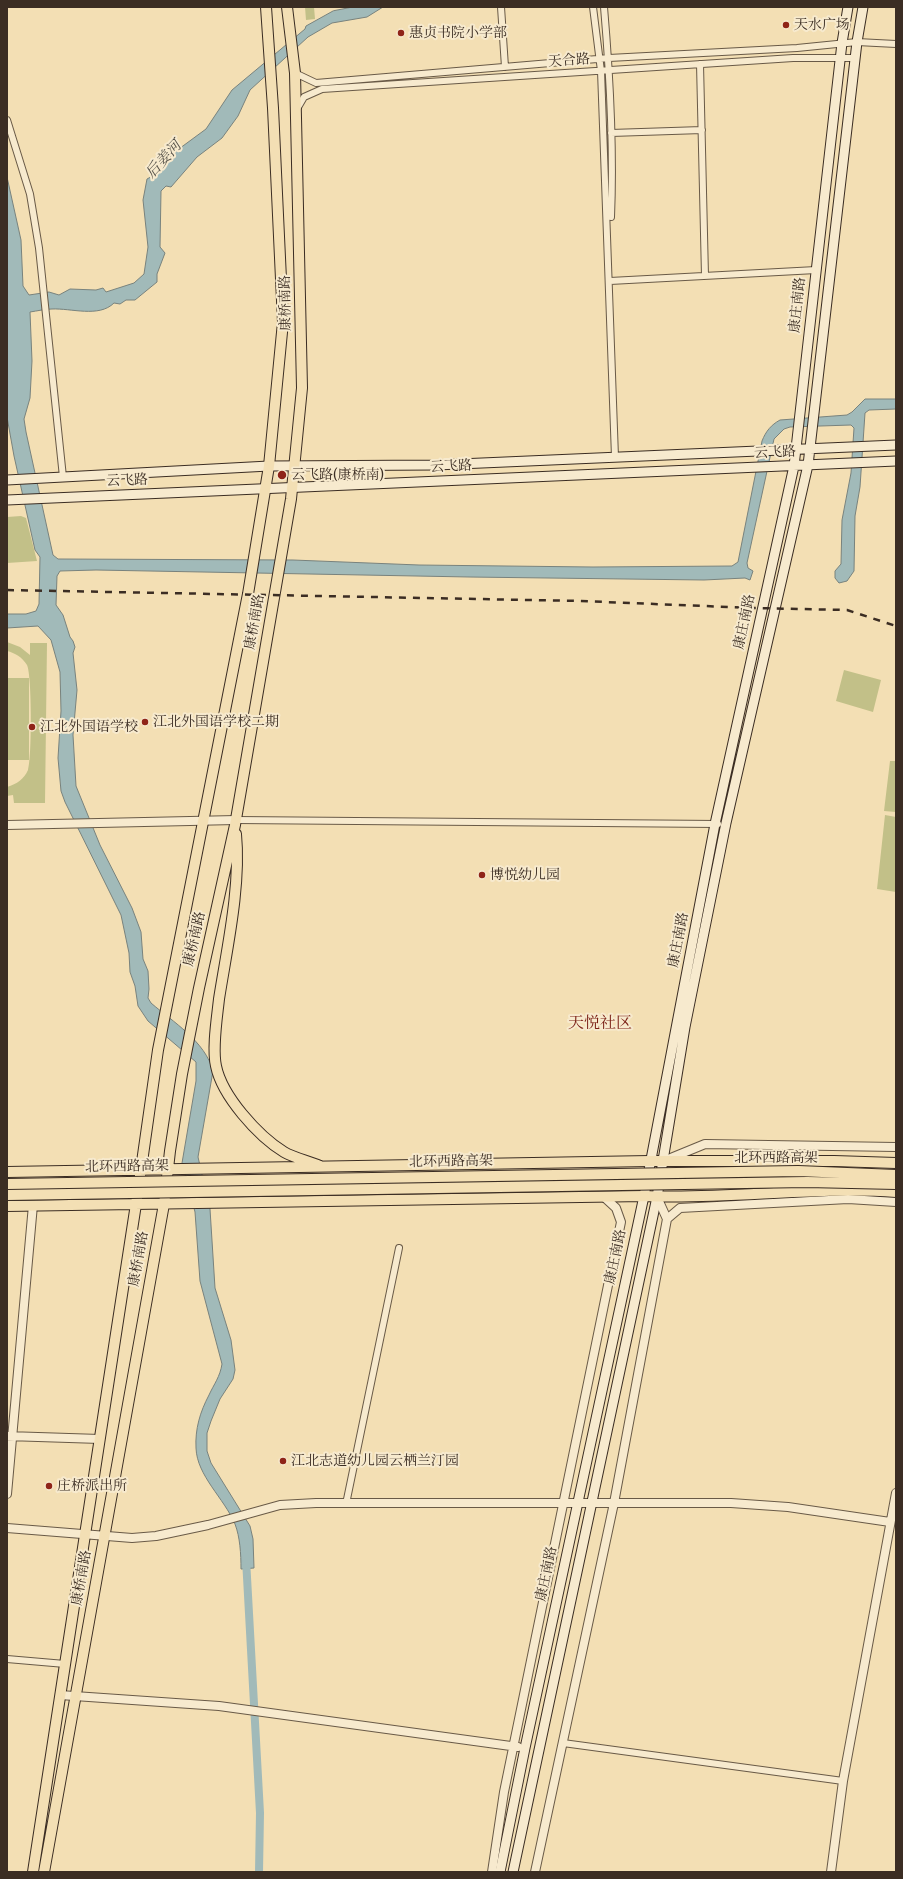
<!DOCTYPE html>
<html>
<head>
<meta charset="utf-8">
<style>
	body { margin:0 }
	#map { position:relative; width:903px; height:1879px; overflow:hidden; background:#f3dfb4; font-family:"Gentium Book Plus",serif }
	canvas { display:block }
	.frame { position:absolute; inset:0; border:8px solid #3b2d23; pointer-events:none }
</style>
</head>
<body>
<div id="map">
<canvas width="903" height="1879"></canvas>
<div class="frame"></div>
</div>
<script>
const ctx = document.querySelector('canvas').getContext('2d');
ctx.lineJoin = 'round';
function fillPath(path, color) { ctx.fillStyle = color; ctx.fill(path, 'evenodd'); }
function trace(path, color, width, dash) { ctx.strokeStyle = color; ctx.lineWidth = width; ctx.lineCap = dash ? 'butt' : 'round'; ctx.setLineDash(dash || []); ctx.stroke(path); }
function write(font, color, halo, rows, align = 'center') {
  ctx.font = font + ' "Gentium Book Plus","Noto Serif SC",serif'; ctx.lineWidth = 4; ctx.setLineDash([]); ctx.textBaseline = 'middle'; ctx.strokeStyle = halo; ctx.fillStyle = color; for (const [text, x, y, turn = 0] of rows) {
    ctx.save(); ctx.translate(x, y); ctx.rotate((+turn || 0) * Math.PI / 180); ctx.textAlign = isNaN(turn) ? turn : align; if (halo) ctx.strokeText(text, 0, 0); ctx.fillText(text, 0, 0); ctx.restore();
  }
}
fillPath(new Path2D(`
	M305,7H314L315,19L306,20Z
	M21,516L26,518L37,561L7,563V517Z
	M7,642L20,647L30,655V643H47L45,803H14L13,795L7,796V787C17,784 24,779 28,770C32,759 32,675 27,665C22,657 15,653 7,651Z
	M844,670L881,680L873,712L836,701Z
	M7,678H29V760H7Z
	M890,761H896V812L884,811Z
	M885,815L896,817V892L877,889Z`), '#c2c088');
const water = new Path2D(`
	M353,7H383L367,17L332,23L308,37L250,90L238,116L222,138L197,157L171,187L166,186L161,191L160,247L165,253L157,274V282L135,300H126L120,304L114,303C99,318 71,308 52,309C45,309 37,311 30,312L32,361L30,398L24,419L26,432L53,555L58,559L293,560L419,565L593,567L732,566L738,562L762,441C766,431 771,425 780,420L847,415L852,412L865,399H896V409L869,410L865,413L860,487L855,516L854,571L847,581L839,583L835,578V571L841,564L842,520L851,473L854,428L851,425L790,427L784,429L774,439L747,563L748,568L753,571L750,580L745,578L704,580L469,577L96,570L60,571L57,576L56,605L63,615L70,637L73,641L75,647L73,653L77,690L73,735L76,786L100,845L132,908L141,932L143,959L148,971L149,989L148,998L151,1003C173,1022 205,1041 213,1071L198,1157L210,1209L215,1288L231,1340L235,1370L233,1379L220,1399L211,1421L207,1433V1451L211,1463L250,1526L253,1539L254,1568L241,1569C241,1554 240,1537 235,1524C224,1498 197,1476 196,1448C195,1429 200,1412 209,1395C214,1384 220,1377 222,1364L200,1281L195,1212L182,1163L196,1081V1062L148,1021L138,1006L135,986L130,972L129,953L121,915L65,802L61,791L58,758L61,711L60,672L51,640L38,626L7,628V614H26L36,611L39,604L40,557L35,550L14,456L7,417V177L21,240L23,286L29,295L49,292L59,295L70,289L96,290L103,288L106,292L134,283L144,274L148,247L143,200L147,179L160,172L172,154L206,129L232,90L305,29L306,26L333,11Z`);
fillPath(water, '#a1bab9');
trace(water, '#78827d', 1);
trace(new Path2D(`
	M246,1559L260,1813L259,1872`), '#a1bab9', 8);
const minor = new Path2D(`
	M501,7L505,67
	M593,7L601,71L615,457
	M604,7C610,77 614,147 611,217
	M700,64L705,276
	M295,73L316,83L609,58L797,48L857,42L896,44
	M297,109L304,97L322,89L793,58H855
	M7,120L30,194L39,248L63,477
	M611,133L702,130
	M610,281L816,270
	M236,820L718,824
	M346,1504L399,1248
	M7,1659L65,1664
	M563,1743L843,1781`);
const tertiary = new Path2D(`
	M7,825L236,820
	M666,1160L705,1144L896,1147
	M657,1197L667,1219
	M7,1436L100,1439
	M7,1494L33,1205
	M7,1528L132,1538L156,1536L208,1525L280,1505L316,1503H731L788,1507L890,1522
	M60,1695L219,1706L518,1747
	M492,1872L504,1792L621,1222L616,1208L604,1197
	M535,1872L614,1503L667,1219L680,1208L848,1199L896,1202
	M831,1872L843,1781L896,1493`);
const secondary = new Path2D(`
	M7,480L269,466L436,465L896,445
	M7,500L896,461
	M500,1872L525,1748L644,1196L715,824L794,466L842,43L848,7
	M513,1872L657,1197L685,1027L726,823L808,465L857,42L863,7`);
const primary = new Path2D(`
	M236,834C241,886 227,948 219,999C217,1018 212,1048 216,1066C222,1096 258,1136 284,1152C294,1158 309,1161 320,1166
	M7,1172L650,1161H834L896,1163
	M7,1206L644,1196C728,1200 812,1186 896,1192
	M33,1872L136,1204L158,1050L248,594L269,466L283,322L273,108L266,7
	M44,1872L164,1204L170,1151L182,1074L199,988L235,825L291,499L302,388L295,73L287,7`);
trace(minor, '#695a47', 8);
trace(tertiary, '#695a47', 10);
trace(secondary, '#3b2d23', 11);
trace(primary, '#3b2d23', 12);
trace(minor, '#f7eace', 6);
trace(tertiary, '#f7eace', 8);
trace(secondary, '#f7eace', 9);
trace(primary, '#f3dfb4', 10);
trace(new Path2D(`
	M7,590L581,601L753,608L847,610L896,626`), '#3b2d23', 2.5, [7, 7]);
const trunkBridge = new Path2D(`
	M7,1184L798,1171L896,1175
	M7,1195L807,1182L896,1184`);
trace(trunkBridge, '#3b2d23', 12, []);
trace(trunkBridge, '#f3dfb4', 10);
for (const [x, y, r, color] of [
	[786,25,4,"#8f2418"],
	[401,33,4,"#8f2418"],
	[282,475,5,"#8f2418"],
	[145,722,4,"#8f2418"],
	[32,727,4,"#8f2418"],
	[482,875,4,"#8f2418"],
	[283,1461,4,"#8f2418"],
	[49,1486,4,"#8f2418"]
]) { const dot = new Path2D(); dot.arc(x, y, r, 0, 2 * Math.PI); ctx.fillStyle = color; ctx.fill(dot); trace(dot, '#f7eace', 1.5); }
write('14px', '#3b2d23', '#f7eace', [
	["天水广场",794,25],
	["惠贞书院小学部",409,33],
	["云飞路(康桥南)",291,475],
	["江北外国语学校二期",153,722],
	["江北外国语学校",40,727],
	["博悦幼儿园",490,875],
	["江北志道幼儿园云栖兰汀园",291,1461],
	["庄桥派出所",57,1486]
], 'left');
write('14px', '#3b2d23', '#f7eace', [
	["天合路",569,61,-4],
	["康桥南路",286,303,-91],
	["康庄南路",798,305,-84],
	["云飞路",775,453,-3],
	["云飞路",451,467,-3],
	["云飞路",127,481,-2],
	["康桥南路",255,622,-80],
	["康庄南路",745,622,-78],
	["康桥南路",195,939,-77],
	["康庄南路",679,940,-79],
	["北环西路高架",776,1158],
	["北环西路高架",451,1162,-1],
	["北环西路高架",127,1167,-1],
	["康庄南路",616,1257,-78],
	["康桥南路",139,1259,-80],
	["康庄南路",547,1574,-78],
	["康桥南路",82,1578,-80]
]);
write('italic 15px', '#545048', '#f7eace', [
	["后姜河",164,160,-47]
]);
write('16px', '#7a1f14', '#f7eace', [
	["天悦社区",600,1024]
]);
</script>
</body>
</html>
